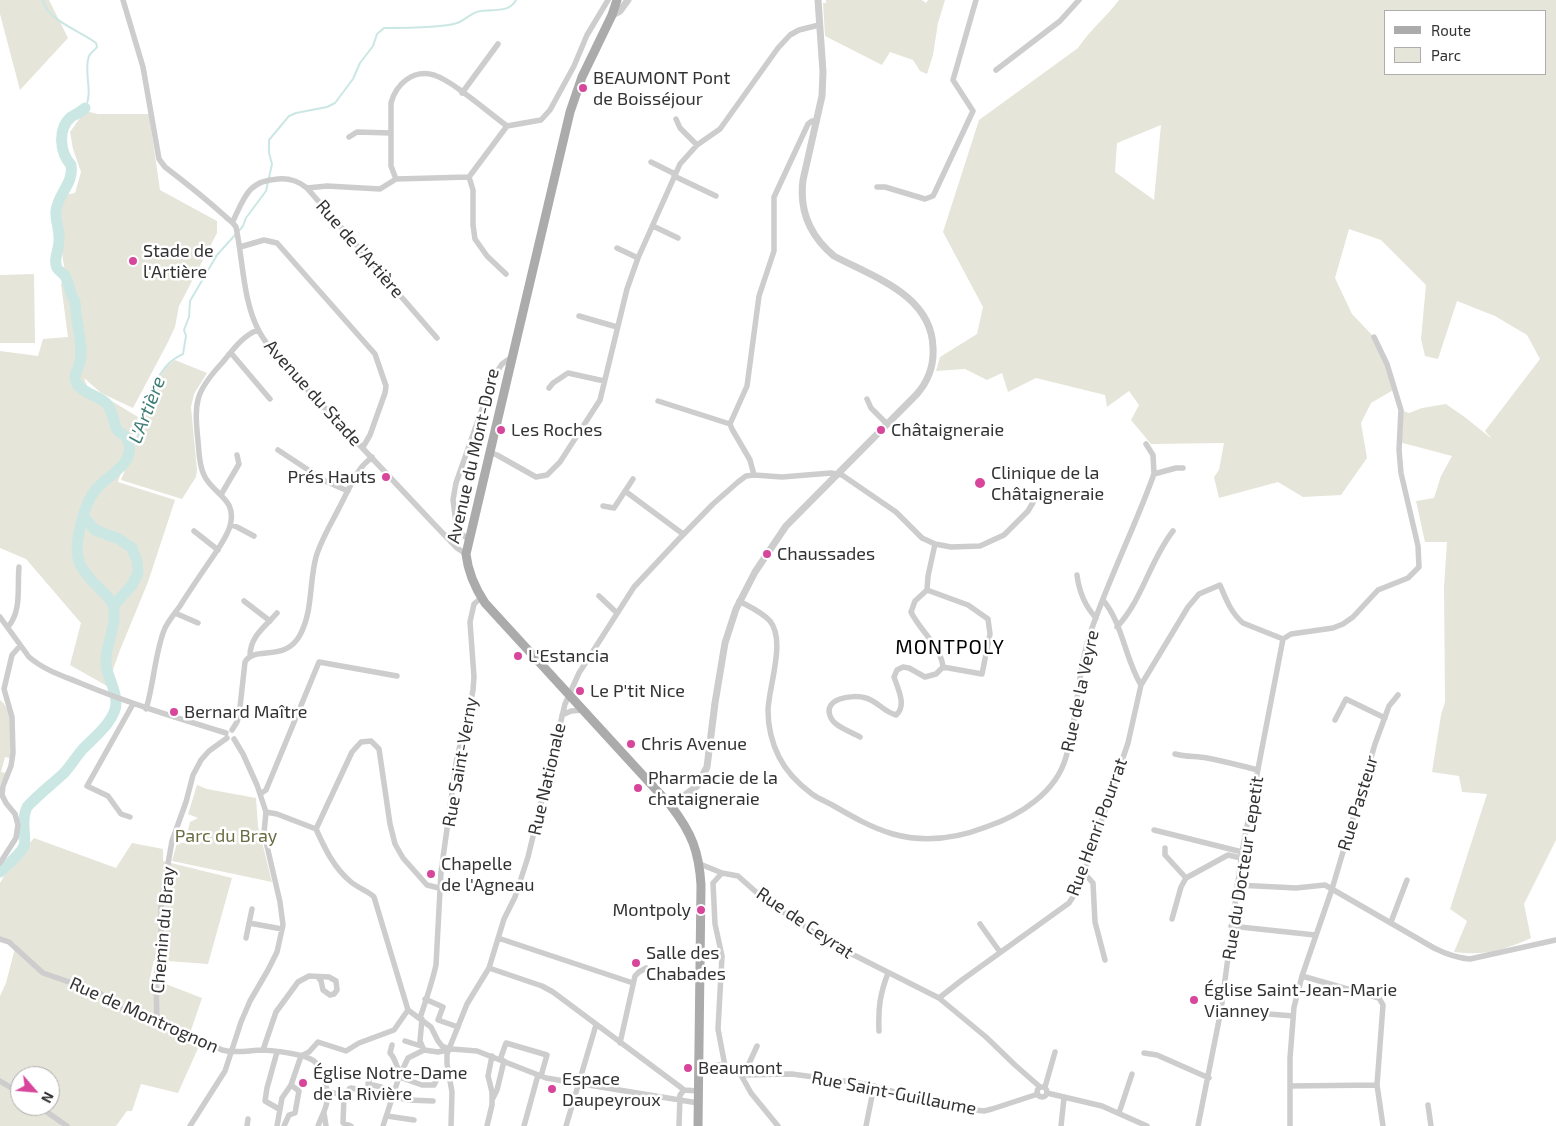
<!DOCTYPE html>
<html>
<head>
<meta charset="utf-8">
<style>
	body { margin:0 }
	#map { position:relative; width:1556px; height:1126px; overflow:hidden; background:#fff; font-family:"Exo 2",sans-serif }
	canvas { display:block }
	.legend { position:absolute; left:1384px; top:10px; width:162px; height:65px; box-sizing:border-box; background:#fff; border:1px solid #adadad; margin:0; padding:6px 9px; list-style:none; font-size:15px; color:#333 }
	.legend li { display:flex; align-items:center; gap:10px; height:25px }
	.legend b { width:25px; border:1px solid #adadad }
	.north { position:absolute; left:10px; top:1066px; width:50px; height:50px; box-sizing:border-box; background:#fff; border:1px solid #adadad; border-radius:50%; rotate:117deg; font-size:14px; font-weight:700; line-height:20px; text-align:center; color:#333 }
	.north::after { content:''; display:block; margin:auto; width:18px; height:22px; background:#d8469c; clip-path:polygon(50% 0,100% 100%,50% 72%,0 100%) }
</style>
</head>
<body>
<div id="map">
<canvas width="1556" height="1126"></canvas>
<ul class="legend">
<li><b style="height:6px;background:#ababab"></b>Route</li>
<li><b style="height:14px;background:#e6e5d9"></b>Parc</li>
</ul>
<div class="north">N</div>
</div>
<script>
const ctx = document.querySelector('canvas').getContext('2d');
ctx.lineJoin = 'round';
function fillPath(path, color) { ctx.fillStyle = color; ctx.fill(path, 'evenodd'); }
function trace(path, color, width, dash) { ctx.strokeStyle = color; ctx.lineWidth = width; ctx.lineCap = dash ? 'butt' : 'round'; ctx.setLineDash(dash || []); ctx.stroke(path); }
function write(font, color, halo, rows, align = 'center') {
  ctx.font = font + ' "Exo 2",sans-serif'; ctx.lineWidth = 5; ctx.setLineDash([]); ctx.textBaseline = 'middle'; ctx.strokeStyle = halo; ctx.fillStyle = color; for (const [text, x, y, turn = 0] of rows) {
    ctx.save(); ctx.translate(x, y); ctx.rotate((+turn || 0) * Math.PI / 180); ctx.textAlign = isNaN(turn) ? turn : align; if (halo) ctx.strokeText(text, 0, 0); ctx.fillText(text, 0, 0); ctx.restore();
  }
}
fillPath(new Path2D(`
	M0,0H49L68,38L20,90L0,14Z
	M826,0H922L926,3L928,0H945L938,23L933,55L927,74L920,71L913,60L890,52L882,65L825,36L823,3H826Z
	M1119,0H1556V840L1524,904L1531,938C1504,950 1485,956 1454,952L1467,921L1450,909L1487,794L1462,792L1459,776L1432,772L1441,715L1445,702L1444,587L1447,542H1425L1416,501L1434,498L1441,476L1452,456L1399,442L1401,410L1409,413L1422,408L1446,404L1466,418L1492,439L1485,431L1540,359L1527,335L1495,316L1457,301L1438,359L1425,356L1421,339L1426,285L1381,240L1349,229L1335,278L1352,314L1374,337L1395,389L1371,403L1361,423L1367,458L1341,495L1303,497L1278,482L1219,498L1214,477L1219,470L1224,443L1151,444L1131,420L1139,405L1129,391L1107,407L1105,395L1036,378L1008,392L1002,373L987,380L965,369L936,371L940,357L977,334L983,307L943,232L979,120L1078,48C1090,30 1106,17 1119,0ZM1385,11H1545V74H1385ZM1161,125L1154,200L1115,172L1117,143Z
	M85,111L98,114H149L160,190L217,221V233L179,306L175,327L168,342L133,408L101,393L84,378L87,386L138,417L118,482L175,500L148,582L120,650L107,686L70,665L81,623L26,559L0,548V351L38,356L43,339L68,337L61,284L68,278C61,266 60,222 60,207C60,203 62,199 64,195L75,193L81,172L73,149L70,132Z
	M34,274L35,343H0V275Z
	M175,360L207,373L194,394L191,407L197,470L196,477L182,499L121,480L145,421L147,406L158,380L164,369Z
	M0,700C15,711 11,741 10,758L5,757L1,772L6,773L0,785Z
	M197,785L207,789L256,798L258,826L272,882L172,861L177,843H185L190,822L198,818L188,814Z
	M34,838L116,868L132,843L163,849V861L232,878L208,964L154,960L150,978L202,998L188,1039L200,1044L178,1093L141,1084L132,1111H127L116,1126H70L60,1120L61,1126H0V996L6,983L16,944L0,937V883L10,866ZM20,1076H50V1106H20Z`), '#e6e5d9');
trace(new Path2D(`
	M43,0C46,20 81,31 96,43L97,47C94,51 91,52 89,56C83,73 94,92 85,108
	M238,232L243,226L246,218L266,191L272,164L269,153V140L289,116L296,113L327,107L335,103L353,79L360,63L373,46L377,34L384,28C401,28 442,28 457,23C466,20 471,12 481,11C494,9 509,13 516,0
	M130,452L144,423L142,419C152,394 156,366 183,354L186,336L184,330L189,317L190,301L217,255L235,235`), '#cbe7e4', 2);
trace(new Path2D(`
	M84,517L95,530L119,539L132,548L137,561L138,573L132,585L113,606
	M0,872C7,865 20,855 24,846C27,836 20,822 27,807C38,795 51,785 63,774C70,767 75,758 82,750C92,739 117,720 116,702C116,688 104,671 106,659C107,641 119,620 112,603C110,598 104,593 100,589C81,570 73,561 79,533C82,518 87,499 97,488C111,473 138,462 127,438C124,435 120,433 118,431C112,422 114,411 106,403C97,395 84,394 77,384C72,376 78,370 80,362C84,345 75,319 75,301C69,294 70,284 65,276C63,273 59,271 57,268C53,260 59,249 59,241C60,231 55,220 56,211C58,193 74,184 71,165C60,153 57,129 71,117C76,114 81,112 85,108`), '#cbe7e4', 11);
trace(new Path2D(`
	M123,0L143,67L159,159L165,167C186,183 206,199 226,217C230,221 233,222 236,227C243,260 243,302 259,331C263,339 269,346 274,354L433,523L457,548L466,554
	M996,70L1060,21L1079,0
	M462,93L498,44
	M676,119L680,128L697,145L720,129L778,48L790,35L799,30L819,25
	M349,137L357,132L391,133
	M651,162L675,174
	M674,176L716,196
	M469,177L473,190V225L475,239L487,256L506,274
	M396,179L391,166V103C396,84 413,69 434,75C453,81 489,113 507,126
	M877,187H885L925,199L933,196L935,192L973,111L953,80L976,0
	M307,188L327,186L380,189L396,179L469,177L507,126L541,120L550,110L574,66L587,35L608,0
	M233,221C245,196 248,181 278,179C290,178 298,181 307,188L437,338
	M653,226L678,238
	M240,247L264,240L277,243L375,354L386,386L385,393L370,435L363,447
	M617,248L638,258
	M579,316L617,327
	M231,353L270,399
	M549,388L553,383L568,373L604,381
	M867,399L871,408L887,424
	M658,401L730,424
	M278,450L325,481L348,491
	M489,452L497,455L536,477L547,475L560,462L600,400L627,289L638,258L680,164L697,145
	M1154,474L1176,468H1183
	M754,475L750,460L732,429L730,424L747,386L759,296L774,251V197L808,124L812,121H817
	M625,491L683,534
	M222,493L239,464L237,455
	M603,506L614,508L633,479
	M231,525L237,527L254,536
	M194,531L218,550
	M469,540L457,530L453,500L456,483L493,378L502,364L512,357
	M1077,575C1079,591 1085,606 1096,618
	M927,590L968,605L988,619L990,634L982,674L943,667
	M599,596L617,613
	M244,601L270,621
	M739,601C750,607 762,612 770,621C786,641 769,685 768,710C768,726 772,743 779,757C786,771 800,785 812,794C819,799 827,802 834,806C853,817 872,828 893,834C925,843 955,839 986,827C1019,816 1056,793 1066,757C1078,716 1077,671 1091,631C1109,578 1135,527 1154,474L1153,455L1146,444
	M175,613L198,623
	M0,617L29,657C44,670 63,676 80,683C128,703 177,718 226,733
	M8,627C22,611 17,587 19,567
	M1117,627C1143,599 1150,560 1173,531
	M1283,639L1291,634L1333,628L1343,624L1353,617L1378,590L1408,578L1419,567L1418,546L1401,473L1399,450L1401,410L1387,364L1374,337
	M250,656C250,636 265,627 277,613
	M1141,685L1188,607L1199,594L1220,585C1226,599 1231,613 1243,623L1283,639
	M146,709C154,684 155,651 165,628C169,620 175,613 180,606C190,590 201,574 212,558C218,549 227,537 230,526C238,498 212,494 204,475C199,465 199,452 198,441C194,402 195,392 222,363C232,351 243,335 258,330
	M562,715L571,711L583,710
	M1335,720L1346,699L1385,718
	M232,730L237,722L239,716L245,662C254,645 285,663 300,635C313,611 309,583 316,557C321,540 331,524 339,508C346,495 352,480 361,468C364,464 368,461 372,457
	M860,737C852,732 835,727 831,718C821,698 853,694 866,698C877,701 884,712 896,715C907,706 898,689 894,677L897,670L903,667L909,668L925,677L936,674L943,667C941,646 920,631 911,612L915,601L927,590L928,576L935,544
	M1175,754C1186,757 1196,756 1207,758C1224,761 1241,766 1258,770
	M260,794L266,790L319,662L397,676
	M266,812L277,814L316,829C325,849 334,868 351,882C358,888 368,891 374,897L408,1010L431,1027L438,1041L442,1046L449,1049
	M130,817L121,814L108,796L87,786L133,704
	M316,829L352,752L361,742L371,741L379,749L390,824L395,844L403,858L427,885L439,888
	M1154,830L1242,852
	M1165,848V855L1186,878
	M0,863L16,838L18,825L15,814L6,803L2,795L3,786L11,766L13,753L12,717L4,689L12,655L20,646
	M700,864L722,873L738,876L765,900L830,943L939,998L986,1037L1015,1065L1040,1087
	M722,873L713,883L715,924L722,956L718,1029L725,1066
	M1084,873L1093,883L1095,922L1105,960
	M1237,885L1296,888L1325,885L1434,948C1446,954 1456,958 1470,959L1556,940
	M1172,919L1181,887L1186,878L1228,855L1241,858
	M1391,922L1407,880
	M249,923L282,929
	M980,924L1000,952
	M1231,926L1315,935
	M246,938L252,909
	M498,938L633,983
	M0,939L9,942L43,973L98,992L124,1010L137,1016L166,1023L222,1050C237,1054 249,1050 264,1050C276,1051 304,1054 314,1061C319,1065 321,1073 323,1078C326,1086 329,1092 327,1101C326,1110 321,1117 318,1126
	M489,968L542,986L553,992L679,1086L684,1090L698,1091
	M1302,976L1379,998L1383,1005L1377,1085L1383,1126
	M939,998L962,980L1069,903L1078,889L1128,743L1141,685C1125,659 1123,624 1103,600
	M425,999L443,1007L438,1020L458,1027
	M1221,1010L1293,1016
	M420,1018C426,1000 432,983 436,965L441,872L457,757L469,712L473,690L474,677L470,622L474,604L481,598
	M422,1019L420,1041L424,1050
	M157,1021L156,982L161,930V904L172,841L186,802L193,775L201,760L209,751L227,738
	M879,1031C878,1008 880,994 888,973
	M405,1041L421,1046
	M620,1043L635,976L639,972L646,968
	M392,1045L390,1053C396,1059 396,1068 401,1073
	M263,1050L276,1012L298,982L309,976L329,977L336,981L337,990L334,994L330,995L323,990L321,981L318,977
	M277,1052L267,1088L265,1101L279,1109
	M1144,1053L1157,1055L1209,1078
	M301,1056L309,1052L318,1042L346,1051L359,1043L394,1030L408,1010
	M500,1060L506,1043L547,1055L541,1076
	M699,1068L720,1065L741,1075L792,1074L865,1084L951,1107L984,1111L992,1109L1038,1094
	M372,1071L368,1084L381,1087L380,1094
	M741,1075L751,1093L778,1126
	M747,1075V1068L757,1046
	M399,1077L422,1085H434L436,1081
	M0,1081L20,1093
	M1290,1086L1377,1085
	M1045,1087L1055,1052
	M1037 1092a5 5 0 1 1 10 0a5 5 0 1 1-10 0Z
	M328,1091L344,1096L343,1123L351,1126
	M1047,1093L1102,1106L1147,1126
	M344,1096L349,1089L351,1088L409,1100L433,1101
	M493,1098L497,1090L504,1061
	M1428,1105L1431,1126
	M38,1106L67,1126
	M324,1113L326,1126
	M1119,1113L1132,1074
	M387,1116L414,1120
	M190,1126L225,1071L241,1022L250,1001L268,970L277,952L283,925L280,902L264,833L266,812L257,785L243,754L234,739
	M247,1126L248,1119
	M277,1126L282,1098L291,1085L301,1056
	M284,1126L289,1115L295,1113L299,1091L291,1085
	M383,1126L399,1077L408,1058L424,1050L438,1052L452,1049L477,1051L546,1078L698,1103
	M451,1126L452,1092L447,1064V1054L467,1004L489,968L504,919L515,897L528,857L565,704L579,673L634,587L678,540L713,504L738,482L746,476L754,475L782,477L831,473L842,475L896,512L922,538L935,544L951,547L980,546L1004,535L1028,511L1035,499L1036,494
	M487,1126L492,1105V1092L488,1076L492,1056
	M524,1126L538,1075
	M566,1126L596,1025
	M679,1126L680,1095L684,1090
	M866,1126L874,1086
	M1061,1126L1064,1098
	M1198,1126L1221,1010L1242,852L1283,639
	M1290,1126V1058L1294,1007L1302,976L1332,889L1375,744L1389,706L1398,695`), '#cdcdcd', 5.5);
trace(new Path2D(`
	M612,15L620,11L628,0
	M671,806L697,786L707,767L715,703L725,643L736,609L755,572L786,526L917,394C928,381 934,365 933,348C932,295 873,277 834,256C810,236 799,211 803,180L822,96L823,72L818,0`), '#cdcdcd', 7);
trace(new Path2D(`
	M617,0L612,15L582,77L570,112L466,554C468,572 475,588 485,603L671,806C692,833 699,852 701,885L698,1126`), '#ababab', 9);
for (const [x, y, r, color] of [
	[583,88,5,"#d8469c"],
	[133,261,5,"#d8469c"],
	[501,430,5,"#d8469c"],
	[881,430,5,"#d8469c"],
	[386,477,5,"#d8469c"],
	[980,483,6,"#d8469c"],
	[767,554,5,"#d8469c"],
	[518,656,5,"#d8469c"],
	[580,691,5,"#d8469c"],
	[174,712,5,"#d8469c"],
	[631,744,5,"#d8469c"],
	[638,788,5,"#d8469c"],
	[431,874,5,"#d8469c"],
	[701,910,5,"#d8469c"],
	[636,963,5,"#d8469c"],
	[1194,1000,5,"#d8469c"],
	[688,1068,5,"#d8469c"],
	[303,1083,5,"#d8469c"],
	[552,1089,5,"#d8469c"]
]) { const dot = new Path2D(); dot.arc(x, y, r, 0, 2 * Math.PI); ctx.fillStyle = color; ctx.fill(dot); trace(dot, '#fff', 2); }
write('18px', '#333', '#fff', [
	["BEAUMONT Pont",593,78],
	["de Boisséjour",593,99],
	["Stade de",143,251],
	["l'Artière",143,272],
	["Les Roches",511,430],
	["Châtaigneraie",891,430],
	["Clinique de la",991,473],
	["Châtaigneraie",991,494],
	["Prés Hauts",376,477,"right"],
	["Chaussades",777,554],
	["L'Estancia",528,656],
	["Le P'tit Nice",590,691],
	["Bernard Maître",184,712],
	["Chris Avenue",641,744],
	["Pharmacie de la",648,778],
	["chataigneraie",648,799],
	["Chapelle",441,864],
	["de l'Agneau",441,885],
	["Montpoly",691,910,"right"],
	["Salle des",646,953],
	["Chabades",646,974],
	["Église Saint-Jean-Marie",1204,990],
	["Vianney",1204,1011],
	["Beaumont",698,1068],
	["Église Notre-Dame",313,1073],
	["de la Rivière",313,1094],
	["Espace",562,1079],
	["Daupeyroux",562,1100]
], 'left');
write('18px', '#333', '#fff', [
	["Rue de l'Artière",360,249,49],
	["Avenue du Stade",313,393,48],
	["Avenue du Mont-Dore",473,456,-77],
	["Rue de la Veyre",1080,691,-78],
	["Rue Saint-Verny",460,762,-80],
	["Rue Nationale",547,779,-77],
	["Rue Pasteur",1358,803,-73],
	["Rue Henri Pourrat",1097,827,-70],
	["Rue du Docteur Lepetit",1243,868,-81],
	["Rue de Ceyrat",805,923,34],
	["Chemin du Bray",163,930,-85],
	["Rue de Montrognon",144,1015,24],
	["Rue Saint-Guillaume",894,1093,11]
]);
write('18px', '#6b6c43', '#fff', [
	["Parc du Bray",226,836]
]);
write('italic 19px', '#3e7d74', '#fff', [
	["L'Artière",147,410,-69]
]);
ctx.letterSpacing = '1px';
write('20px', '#000', '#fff', [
	["MONTPOLY",950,647]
]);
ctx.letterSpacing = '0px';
</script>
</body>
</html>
